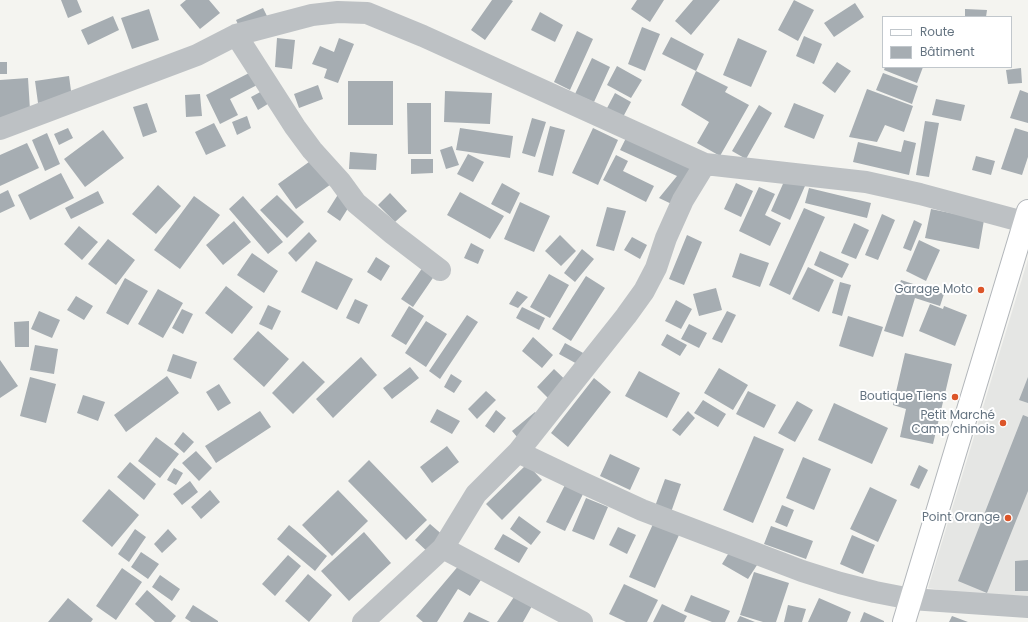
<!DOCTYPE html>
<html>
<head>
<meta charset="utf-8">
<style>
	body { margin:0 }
	#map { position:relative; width:1028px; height:622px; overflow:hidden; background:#f4f4f0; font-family:Poppins,sans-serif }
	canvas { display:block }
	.legend { position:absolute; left:882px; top:16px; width:130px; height:52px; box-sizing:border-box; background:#fff; border:1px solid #c1c7cc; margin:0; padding:5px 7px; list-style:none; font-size:12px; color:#647380 }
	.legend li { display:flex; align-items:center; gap:8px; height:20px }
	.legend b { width:20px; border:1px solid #c1c7cc }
</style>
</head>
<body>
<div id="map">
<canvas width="1028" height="622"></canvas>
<ul class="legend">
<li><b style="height:5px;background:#fff"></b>Route</li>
<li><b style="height:11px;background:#a6adb2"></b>Bâtiment</li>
</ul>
</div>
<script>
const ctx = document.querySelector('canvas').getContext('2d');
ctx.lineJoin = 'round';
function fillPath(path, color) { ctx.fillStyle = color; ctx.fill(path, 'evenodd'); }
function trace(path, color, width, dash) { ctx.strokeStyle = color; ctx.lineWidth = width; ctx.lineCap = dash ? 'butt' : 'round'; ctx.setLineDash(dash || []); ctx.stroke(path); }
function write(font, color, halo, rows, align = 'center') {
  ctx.font = font + ' Poppins,sans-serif'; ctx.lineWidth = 4; ctx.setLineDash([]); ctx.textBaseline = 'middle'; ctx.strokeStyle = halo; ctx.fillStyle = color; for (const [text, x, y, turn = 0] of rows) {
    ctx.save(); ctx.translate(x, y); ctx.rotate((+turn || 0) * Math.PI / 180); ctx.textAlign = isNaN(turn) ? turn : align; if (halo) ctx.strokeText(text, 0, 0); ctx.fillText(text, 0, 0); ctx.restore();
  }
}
fillPath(new Path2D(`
	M1028,259V599L1006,600L928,588Z`), '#e5e6e4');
fillPath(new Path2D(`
	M61,0H77L82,12L68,18Z
	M186,0H209L220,13L200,29L180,5Z
	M492,0H511L513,1L485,40L471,30Z
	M637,0H664L650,22L631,9Z
	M693,0H720L691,35L675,21Z
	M794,0L814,10L798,41L778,30Z
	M855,3L864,17L834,37L824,23Z
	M263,8L268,18L241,31L236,20Z
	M149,9L159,40L132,49L121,18Z
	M965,9L987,10L986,17H965Z
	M540,12L563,25L555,42L531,30Z
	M113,16L119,30L88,45L81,30Z
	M642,27L660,34L645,71L628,64Z
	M577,31L593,39L570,90L554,82Z
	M804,36L822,44L814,64L796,56Z
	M671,37L704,54L696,71L662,54Z
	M277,38L295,40L292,69L275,67Z
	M339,38L354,44L338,83L324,78L327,69L312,64L320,46L334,52Z
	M738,38L767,51L751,87L723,75Z
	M592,58L610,67L594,102L575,94Z
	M0,62H7V74H0Z
	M837,62L851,71L835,93L822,83Z
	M617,66L642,80L631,98L607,85Z
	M885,67H923L917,83L884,70Z
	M1021,68L1022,83L1008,84L1006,70Z
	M253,71L259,84L230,99L238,115L220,124L206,95Z
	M696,71L728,87L725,92L749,105L720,156L697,143L709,122L681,105Z
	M883,73L918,86L912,104L876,90Z
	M69,76L72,98L38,103L35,81Z
	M28,78L31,126L0,129V80Z
	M348,81H393V125H348Z
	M318,85L323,99L299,108L294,94Z
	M867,89L913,106L904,132L885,125L877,142L849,137Z
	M264,90L271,102L258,110L251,97Z
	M1020,90L1028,93V123L1010,118Z
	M445,91L492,93L490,124L444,122Z
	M615,93L631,102L622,119L606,110Z
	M200,94L202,116L186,117L185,95Z
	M936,99L965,105L961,121L932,115Z
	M147,103L157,132L143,137L133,107Z
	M407,103H431V154H408Z
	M794,103L824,115L814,139L784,127Z
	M759,105L772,113L746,159L732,151Z
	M247,116L251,128L237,135L232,122Z
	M532,118L546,122L535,157L522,153Z
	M925,121L939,123L929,177L916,175Z
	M214,123L226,146L206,155L195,132Z
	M550,126L565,130L553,176L538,172Z
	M68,128L73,138L59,145L54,134Z
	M460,128L513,136L510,158L456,150Z
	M593,128L618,140L598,185L572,173Z
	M1015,128L1028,132V157L1022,175L1001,169Z
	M103,130L124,158L85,187L64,159Z
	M47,133L60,164L45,171L32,140Z
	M627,136L696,168L678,207L659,198L677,176L620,150Z
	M904,140L916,143L909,175L853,162L858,142L901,152Z
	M27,143L39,168L0,186V155Z
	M452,146L459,165L446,169L440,150Z
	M350,152L377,154L376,170L349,169Z
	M468,154L484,162L473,182L457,174Z
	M616,155L628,161L623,171L654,186L646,202L603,180Z
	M976,156L995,161L991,175L972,170Z
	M316,157L334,182L296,209L278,184Z
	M411,159H433V173L411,174Z
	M61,173L74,198L30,220L18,195Z
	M786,177L805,186L790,220L771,211Z
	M502,183L520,193L510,214L491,204Z
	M736,183L753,191L741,217L724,209Z
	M158,185L181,206L156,234L132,214Z
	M344,185L357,194L340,221L327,212Z
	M759,187L775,194L765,215L781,223L770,246L739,231Z
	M809,188L871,203L867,218L805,203Z
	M8,190L15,206L0,213V194Z
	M98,191L104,203L71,219L65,208Z
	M460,192L504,216L490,239L447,215Z
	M390,193L407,211L395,222L378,205Z
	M277,195L304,222L287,238L260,210Z
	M194,196L220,215L180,269L154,250Z
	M243,196L283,242L268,254L229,209Z
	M520,202L550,216L534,252L504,239Z
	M607,207L626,211L614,251L596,246Z
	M804,208L825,217L790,295L769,285Z
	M931,209L984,220L979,249L925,238Z
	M882,214L895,220L878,260L865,255Z
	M914,220L922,224L911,251L903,248Z
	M234,221L251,242L223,265L206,245Z
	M854,223L869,230L856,259L841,253Z
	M79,226L98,242L82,260L64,244Z
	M309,232L317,241L296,262L288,253Z
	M560,235L576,251L561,266L545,251Z
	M687,235L702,242L684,285L669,279Z
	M632,237L647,245L640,259L624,250Z
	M108,239L135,260L116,285L88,264Z
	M919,240L940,250L926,281L906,271Z
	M471,243L484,250L478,264L464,258Z
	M582,249L594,259L575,282L564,273Z
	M820,251L849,264L842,278L814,265Z
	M252,253L278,271L264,293L237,275Z
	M740,253L769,263L760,287L732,277Z
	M376,257L390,266L381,281L367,272Z
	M316,261L353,279L337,310L301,292Z
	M425,264L437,272L413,307L401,299Z
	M808,267L834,280L819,312L792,299Z
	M549,274L569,285L550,318L530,307Z
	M586,276L605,288L571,341L552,329Z
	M125,278L148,291L128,325L106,313Z
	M901,280L944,294L940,306L915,298L903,337L884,331Z
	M840,282L851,285L842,316L832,313Z
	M226,286L253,307L232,334L205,313Z
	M716,288L722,310L699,316L693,294Z
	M158,289L183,303L163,338L138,324Z
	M517,291L528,297L518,308L509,304Z
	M76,296L93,306L84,320L67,310Z
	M355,299L368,305L359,324L346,318Z
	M676,300L692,309L681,329L665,321Z
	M930,304L943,309L944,306L967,315L955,346L919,331Z
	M268,305L281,311L272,330L259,324Z
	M409,306L424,316L406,345L391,336Z
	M522,307L545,318L539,330L516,318Z
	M182,309L193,314L183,334L172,328Z
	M39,311L60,320L52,338L31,329Z
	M727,311L736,315L722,343L712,339Z
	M467,315L478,322L440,379L429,371Z
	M848,316L883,327L873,357L839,346Z
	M29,321V347H15L14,322Z
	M426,321L447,334L426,367L405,353Z
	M689,324L707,333L699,348L681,339Z
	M258,331L289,359L264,387L233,359Z
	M667,334L687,345L680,356L661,345Z
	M533,337L553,355L542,368L522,351Z
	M565,343L585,354L579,365L559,354Z
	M35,345L58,349L54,374L30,370Z
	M905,353L952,364L933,444L900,437L906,409L893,405Z
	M173,354L197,362L191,379L167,371Z
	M361,357L377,375L333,418L316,399Z
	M0,360L18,386L0,398Z
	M303,361L325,382L293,414L272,393Z
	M410,367L419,378L392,399L383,388Z
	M719,368L748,385L733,410L704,393Z
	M554,369L576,390L559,409L537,387Z
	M639,371L680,393L667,418L625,396Z
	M451,374L462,381L454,393L444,387Z
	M167,376L179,393L126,432L114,415Z
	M30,377L56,384L46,423L20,416Z
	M1028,377V403L1019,400Z
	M594,378L611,392L568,447L551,433Z
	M219,384L231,403L218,411L206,392Z
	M486,391L496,400L477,419L468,409Z
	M748,391L776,405L764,428L736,414Z
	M83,395L105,402L98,421L77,413Z
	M703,400L726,414L718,427L694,413Z
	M797,401L813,410L795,442L778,433Z
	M834,403L888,428L872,464L818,440Z
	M437,409L460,421L452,434L430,422Z
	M496,410L506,418L494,433L485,426Z
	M260,411L271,427L216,463L205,446Z
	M688,411L695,418L680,436L672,430Z
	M535,412L546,424L523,444L512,431Z
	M1023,415L1028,417V491L987,593L958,581Z
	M183,432L194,442L184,453L174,444Z
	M754,436L784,449L753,523L723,510Z
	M156,437L179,454L160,478L138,461Z
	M447,446L459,462L432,483L420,467Z
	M196,451L212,468L199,481L182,463Z
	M610,454L640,468L630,490L600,476Z
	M803,457L831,469L814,510L786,498Z
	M369,460L427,520L406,540L348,481Z
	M130,462L156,484L144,500L117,477Z
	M527,464L542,480L502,520L486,504Z
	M919,465L928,470L919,489L910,485Z
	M174,468L183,473L176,485L167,480Z
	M665,479L681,484L670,515L654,509Z
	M190,481L198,492L182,505L173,494Z
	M566,483L584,492L565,531L546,522Z
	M870,487L897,500L878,542L850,529Z
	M109,489L139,515L112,547L82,521Z
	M210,490L220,502L201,519L191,507Z
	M338,490L368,521L332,556L302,525Z
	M586,498L608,507L594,540L572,531Z
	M782,505L794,510L787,527L775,522Z
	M519,516L541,532L531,545L510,529Z
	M430,524L445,537L430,554L415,540Z
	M653,524L679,535L655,588L629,577Z
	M289,525L327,556L315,571L277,539Z
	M771,526L813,541L806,559L764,544Z
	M618,527L636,535L627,554L609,545Z
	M135,529L146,537L129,562L118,554Z
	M168,529L177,539L162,553L154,544Z
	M364,532L391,563L349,601L321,571Z
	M503,534L528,548L519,563L494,549Z
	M852,535L875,545L863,574L840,564Z
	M733,546L759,562L748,579L722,564Z
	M141,552L159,564L148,579L131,567Z
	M288,555L301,566L275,596L262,584Z
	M1028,560V591H1015V561Z
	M460,564L483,577L470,596L458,589L437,622H423L416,616Z
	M122,568L142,582L116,620L96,606Z
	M754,572L789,583L776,622H763L740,615Z
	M308,574L332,595L309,622L285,601Z
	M160,575L180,589L172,601L152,587Z
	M624,584L658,600L647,622H626L609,614Z
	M147,590L176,616L171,622H155L135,604Z
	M691,595L730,611L725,622H712L684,611Z
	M514,597L532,606L523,622H497Z
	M68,598L93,619L91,622H48Z
	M819,598L851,612L847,622H808Z
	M662,604L687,616L684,622H653Z
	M193,605L218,621V622H191L185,618Z
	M788,605L806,609L802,622H784Z
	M469,612L490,622H463Z
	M864,612L884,621V622H860Z
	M740,616L755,622H737Z
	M952,616L968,622H949Z`), '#a6adb2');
const secondary = new Path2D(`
	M904,622L1028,211`);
trace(secondary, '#b2b6ba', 24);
trace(new Path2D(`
	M236,35L295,127L312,150L340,181L356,203L393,234L440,270
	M0,129L197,55L236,35L312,15L338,12L367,13L423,36L705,164L866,182L920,194L1024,222
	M518,452L581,482L642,510L802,571L840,583L875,592L911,599L1028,607
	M443,548L582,622
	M363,622L443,548L476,494L518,452L626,316L644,291L656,268L666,238L683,200L705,164`), '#bdc1c4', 22);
trace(secondary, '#fff', 22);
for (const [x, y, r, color] of [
	[981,290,4,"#dc5529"],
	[955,397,4,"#dc5529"],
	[1003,423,4,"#dc5529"],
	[1008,518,4,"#dc5529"]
]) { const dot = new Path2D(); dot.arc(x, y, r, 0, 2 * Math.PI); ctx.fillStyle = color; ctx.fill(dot); trace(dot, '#fff', 1.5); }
write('12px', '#647380', '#fff', [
	["Garage Moto",973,290],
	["Boutique Tiens",947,397],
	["Petit Marché",995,416],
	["Camp chinois",995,430],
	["Point Orange",1000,518]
], 'right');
</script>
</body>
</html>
